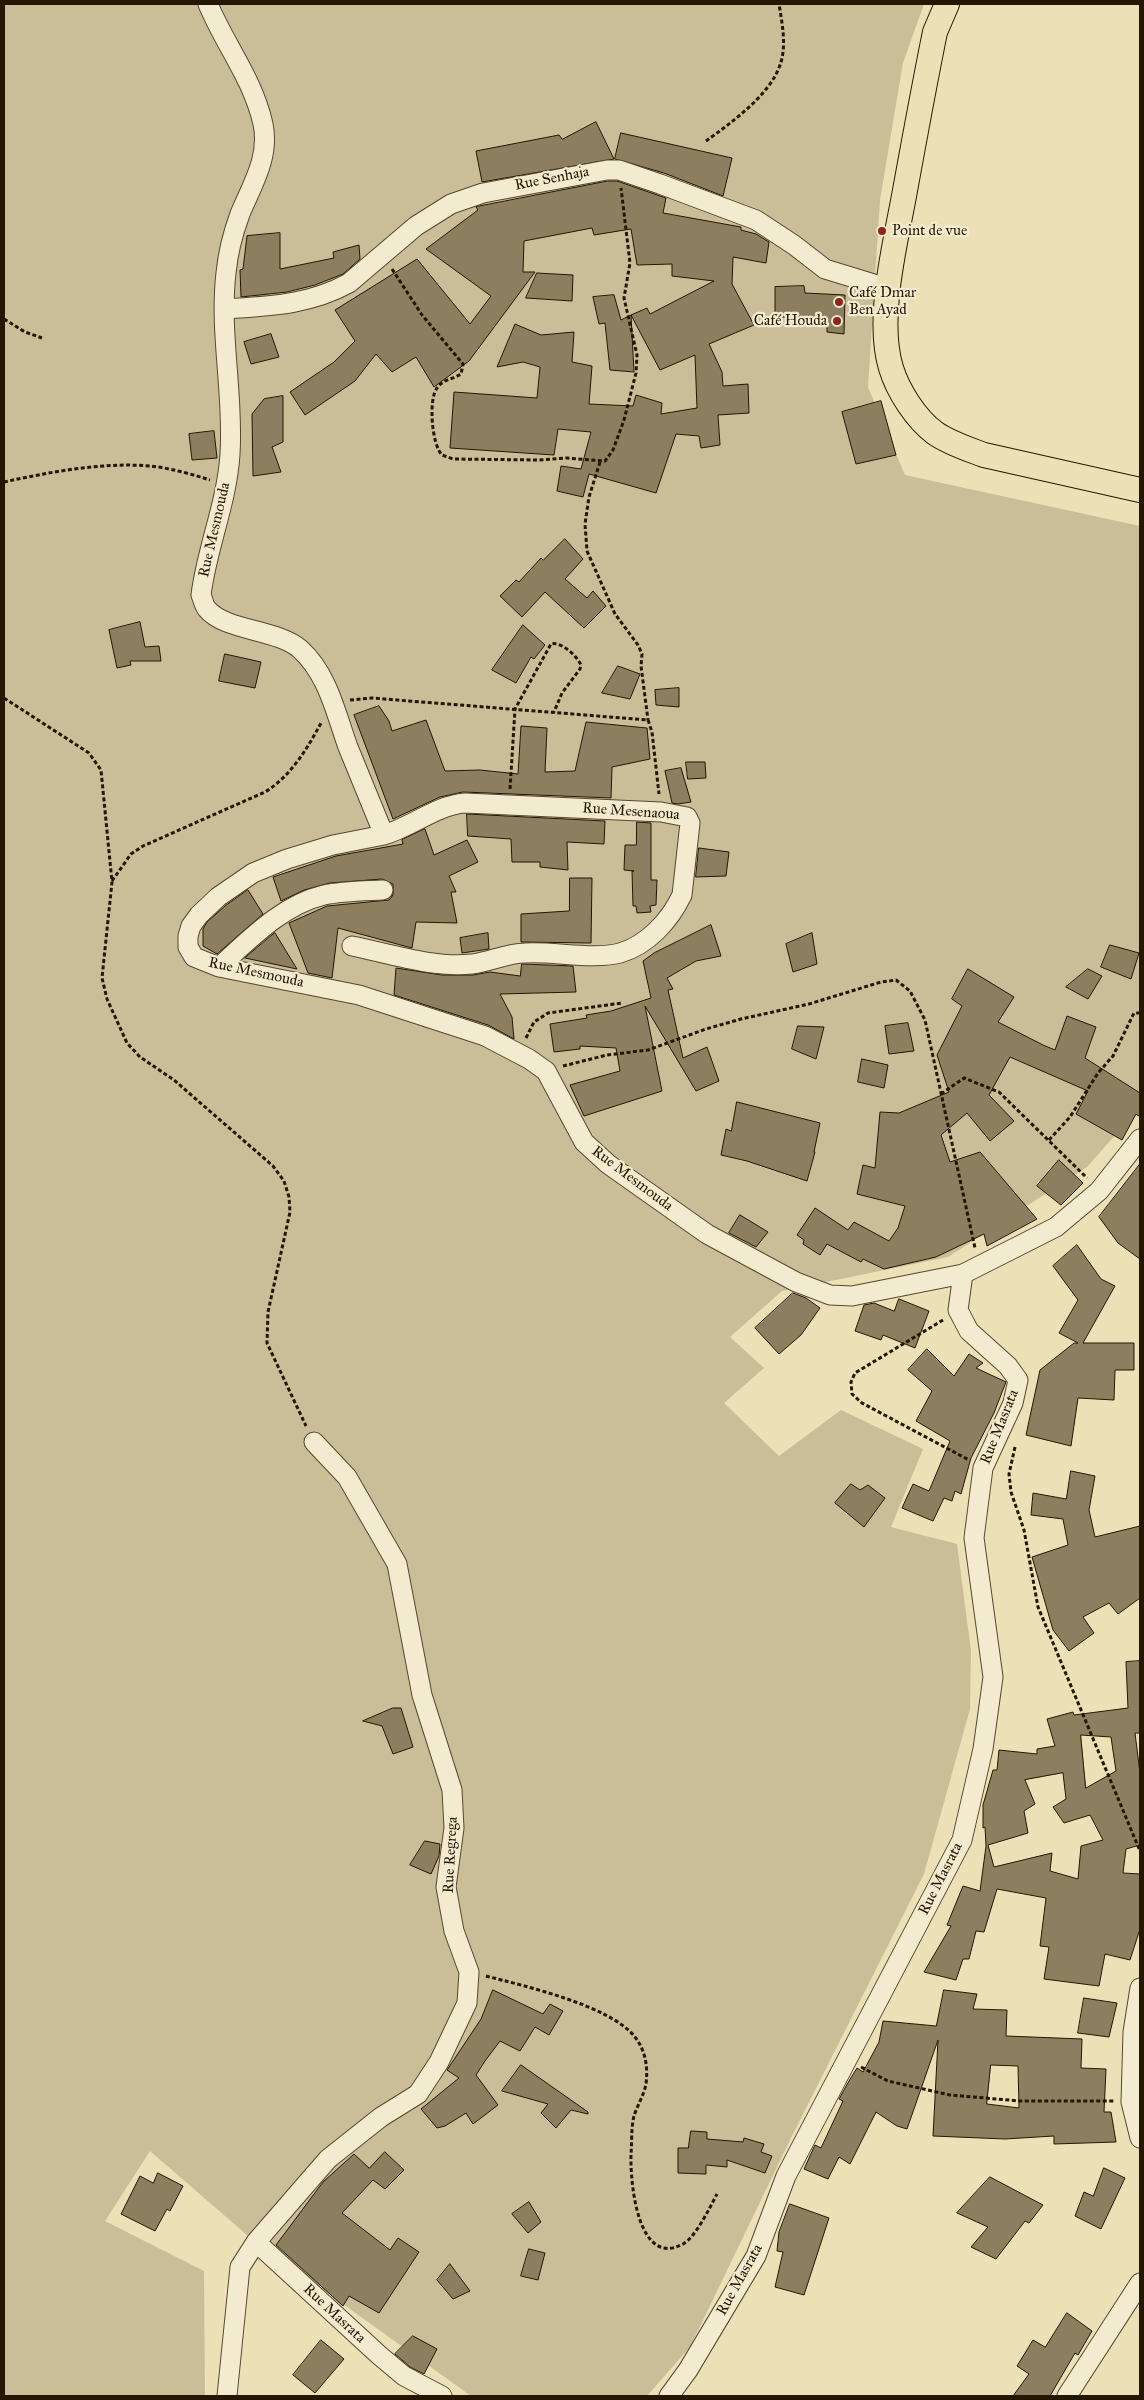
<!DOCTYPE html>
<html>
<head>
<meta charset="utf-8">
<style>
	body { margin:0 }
	#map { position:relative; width:1144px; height:2400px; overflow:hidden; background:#ece0b7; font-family:"IM FELL Great Primer",serif }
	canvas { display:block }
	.frame { position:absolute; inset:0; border:5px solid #251601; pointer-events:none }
</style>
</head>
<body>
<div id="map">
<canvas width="1144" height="2400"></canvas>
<div class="frame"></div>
</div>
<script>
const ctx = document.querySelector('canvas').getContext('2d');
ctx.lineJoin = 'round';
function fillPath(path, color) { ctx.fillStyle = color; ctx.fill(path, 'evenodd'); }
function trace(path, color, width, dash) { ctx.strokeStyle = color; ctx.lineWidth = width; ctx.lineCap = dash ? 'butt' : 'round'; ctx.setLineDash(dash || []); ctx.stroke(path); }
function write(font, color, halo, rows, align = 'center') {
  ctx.font = font + ' "IM FELL Great Primer",serif'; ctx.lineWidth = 4.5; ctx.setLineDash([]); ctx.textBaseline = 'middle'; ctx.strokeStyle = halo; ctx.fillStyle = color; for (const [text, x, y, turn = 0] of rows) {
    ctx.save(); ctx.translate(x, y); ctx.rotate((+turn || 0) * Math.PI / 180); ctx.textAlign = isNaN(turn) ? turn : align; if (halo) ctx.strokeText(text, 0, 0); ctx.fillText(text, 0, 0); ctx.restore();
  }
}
fillPath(new Path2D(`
	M4,4H924L903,63L880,200L868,387L905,475L1140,526V1107L1087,1167L948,1257L782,1291L730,1337L764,1368L724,1403L779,1456L841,1410L923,1449L891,1527L957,1544L971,1651L970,1709L924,1874L792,2136L690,2347L647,2396H471L247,2235L150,2151L105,2221L204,2271L205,2396H4Z`), '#cabe98');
const building = new Path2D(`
	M596,122L614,159L482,182L476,151L559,135L562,139Z
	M621,133L732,158L723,196L664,173L615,159Z
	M608,181H617L666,198L663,213L741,227V230L756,234L769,242L766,263L733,257L732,284L754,325L709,344L722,372L723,386L748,384L749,413L718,415L720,445L701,448L699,436L676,434L656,493L589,474L583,497L557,491L561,466L581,469L591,432L558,429L554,455L450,448L454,392L537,398L540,367L523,362L497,367L515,324L541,335L574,332L572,362L592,366L589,404L633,406L636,395L662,403L661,414L697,408L695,355L660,370L631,315L647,308L650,314L714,281L672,276V264L637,265L631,229L594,235L592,228L524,241L523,272H535L469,361L434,387L416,357L392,372L376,354L355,381L305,415L290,392L334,362L355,341L335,310L417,259L470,324L491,296L426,249L478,210L476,207Z
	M280,233V269L334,258L333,252L359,245L360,259L343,274L315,285L287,292L241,297L240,270L243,269L247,236Z
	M537,273L573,275L572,301L526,298Z
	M804,286L805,293L845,295L844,334L827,332V320L815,319V317H775V287Z
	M614,295L621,320L631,315L634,372L610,370L605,323L599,324L593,297Z
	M271,334L279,357L251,364L244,342Z
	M283,396V442L272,447L281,472L253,476L252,414L264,399Z
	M881,401L896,455L856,464L842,412Z
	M214,431L217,458L192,460L189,434Z
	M565,539L583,559L565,579L587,598L593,591L606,606L584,628L545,592L522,617L500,596L516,580L519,582L541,558L543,560Z
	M140,622L145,647L159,646L161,661H130L131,665L117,668L109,630Z
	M523,625L545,645L534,659L531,657L516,683L492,670Z
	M225,654L261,662L255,688L219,681Z
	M618,666L640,674L630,699L602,693Z
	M679,688V707L656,705L655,690Z
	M379,706L389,721L392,731L426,720L445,771L480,770L518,774L521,726L547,728L545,772L575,771L586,722L647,728L650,759L612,767L611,798L463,792L440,797L393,819L354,715Z
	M686,762H705L706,778L688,779Z
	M681,768L691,802L678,804L672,803L665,771Z
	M467,814L605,821L604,844L567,842L568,870L540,867V862H512L511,839L468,836Z
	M637,822L651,823V880H657L656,905L650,906L651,912L637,913L636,906H633L632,871H634L624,870L625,845H636Z
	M425,829L434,855L467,840L478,862L449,876L456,892H451L457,923L416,922L412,948L338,928L332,978L308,973L289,923L327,906L389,900L393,895V884L382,879L330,883L304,890L281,901L273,877L336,856L403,844L402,840Z
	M699,848L729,852L726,876L696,877Z
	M570,878H592L591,943L521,942V914L569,911Z
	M248,890L263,914L217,954L203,946V929L207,922L225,906Z
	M711,925L721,956L696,961L667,978L673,989L668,990L683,1058L707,1047L719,1081L696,1091L645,1006L662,1091L584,1116L570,1085L620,1071L616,1048L580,1046V1049L554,1052L550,1024L587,1018L586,1015L611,1011L651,998L643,961L654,953Z
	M275,933L297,969L245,958Z
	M488,933L489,949L462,953L460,938Z
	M812,933L817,964L793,972L786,944Z
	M1110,945L1139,953L1131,979L1101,967Z
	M522,964L573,966L576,992L500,994L512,1017L514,1039L488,1025L394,995L396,968L442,975H473L490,972L520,976Z
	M968,969L1014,997L998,1022L1043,1045L1055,1050L1067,1016L1096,1027L1085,1058L1140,1093V1117L1136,1114L1122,1140L1076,1114L1088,1091L1010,1057L989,1095L1014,1121L990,1141L967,1113L941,1135L950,1162L980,1152L1037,1219L987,1246L984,1234L936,1257L884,1269L863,1259L861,1262L827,1244L820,1255L803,1244L804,1240L797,1235L815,1208L848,1230L854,1222L889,1241L898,1228L905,1206L857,1194L863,1165L875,1168L880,1112L899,1113L949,1092L937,1055L962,1006L952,999Z
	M1088,969L1102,976L1088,999L1066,987Z
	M908,1023L914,1051L889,1054L885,1026Z
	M798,1026L824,1027L816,1059L792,1049Z
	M862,1059L888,1065L884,1088L858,1082Z
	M737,1102L820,1123L814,1152H815L807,1181L747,1161L721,1155L726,1129L731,1131Z
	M1059,1160L1083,1183L1061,1205L1037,1186Z
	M1140,1164V1259L1118,1243L1099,1217Z
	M740,1215L768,1232L756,1247L729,1233Z
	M1077,1245L1101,1279L1115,1286L1083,1343H1134V1370H1115L1114,1400L1078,1398L1071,1446L1026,1435L1040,1370L1074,1343H1078L1059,1333L1078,1300L1053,1266Z
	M793,1293L806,1298L820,1308L801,1335L779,1354L755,1328Z
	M899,1299L929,1311L915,1348L883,1335L881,1340L855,1331L864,1305L874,1303L894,1311Z
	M927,1349L954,1376L969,1354L983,1363L976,1368L1006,1382L994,1413L971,1458L961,1494L955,1491L952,1501L944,1498L933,1521L902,1508L913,1484L929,1491L950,1441L916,1421L932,1391L908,1370Z
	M1071,1471L1095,1476L1089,1510L1095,1537L1140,1526V1598L1118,1614L1109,1603L1083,1617L1094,1633L1069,1651L1053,1630L1032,1557L1068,1545L1063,1519L1031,1515L1033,1493L1066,1499Z
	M851,1484L860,1490L868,1485L885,1498L864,1527L835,1503Z
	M1140,1661V1733H1135L1140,1773V1845L1126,1849L1123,1873L1140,1874V1929L1130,1960L1105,1954L1099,1986L1044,1979L1049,1947L1040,1946L1046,1898L997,1889L984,1932L976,1931L969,1959H963L956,1980L924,1972L951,1926L947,1925L963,1886L980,1891L986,1846L985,1827L983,1828V1805L993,1770H997L999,1750L1037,1754V1749L1055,1746L1047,1719L1073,1712L1074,1715L1128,1708L1126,1662ZM1081,1735L1111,1737L1116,1771L1086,1788ZM1063,1773L1066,1799L1053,1807L1064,1823L1090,1815L1103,1840L1081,1846L1078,1879L1050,1871L1052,1853L994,1867L988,1845L1028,1833L1024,1811L1035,1804L1025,1780Z
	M393,1708H401L413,1747L393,1754L382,1726L363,1721Z
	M425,1841L440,1844L439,1856L431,1874L410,1865Z
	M493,1990L543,2014L550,2004L563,2011L549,2035L535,2027L520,2051L500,2041L485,2061L476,2075L498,2105L473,2124L466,2113L445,2126L437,2128L421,2109L459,2078L447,2070L481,2019Z
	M944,1990L977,1994L973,2009L1007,2010L1006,2036L1082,2039L1081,2068L1106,2069L1104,2112H1111L1116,2142L1054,2144V2136L1005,2139L933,2136L938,2040L907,2129L897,2126L876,2112L850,2164L839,2157L828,2179L804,2169L815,2145L821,2148L843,2101L839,2099L849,2081L857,2068L863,2072L879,2042L883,2021L936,2026ZM991,2065L1018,2066L1019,2108L987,2104Z
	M1084,1998L1117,2003L1109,2037L1078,2033Z
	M521,2065L588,2112V2114L571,2110L556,2128L541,2113L548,2104L502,2091Z
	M691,2131L707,2132V2139L743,2142L744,2138L764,2144L761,2152L772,2156L765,2173L727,2160V2167L706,2165V2174L678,2173V2148H688Z
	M385,2152L404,2170L385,2189L373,2180L342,2213L390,2250L398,2238L419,2252L379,2313L349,2296L343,2306L276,2245L323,2182L354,2154L369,2168Z
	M1104,2168L1125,2178L1101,2229L1075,2216L1084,2192L1093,2196Z
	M158,2173L183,2186L170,2211L167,2209L155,2231L121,2214L140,2176L153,2183Z
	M990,2177L1043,2205L1029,2223L1025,2221L996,2259L971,2247L988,2227L957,2213Z
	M529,2202L541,2222L528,2233L512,2214Z
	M790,2204L829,2218L804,2295L775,2287L783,2252L777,2251L779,2232Z
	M529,2249L545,2253L538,2280L521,2276Z
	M450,2264L470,2291L453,2299L437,2280Z
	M1067,2313L1092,2331L1078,2355L1075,2353L1050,2396H1013L1029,2374L1017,2366L1033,2340L1045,2347Z
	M413,2336L437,2349L424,2374L410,2367L395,2354Z
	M321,2340L344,2359L315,2393L293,2375Z`);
fillPath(building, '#8c7f60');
trace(building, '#251601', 1);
const minor = new Path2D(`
	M208,4C225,45 253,79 263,124C270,157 252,185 240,214C233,233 228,252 226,273C219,333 234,394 230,454C227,503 207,547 201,595C203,599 204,606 207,609C225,631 277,629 300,649C328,674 336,714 348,747C360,777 372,806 384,835L333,845L287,859L253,873L218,897L199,915L191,926L188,936V947L194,957L219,967L359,995L485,1036L529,1059L546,1071L584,1142L608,1164L707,1234L796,1282L830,1295L852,1296L963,1274L1056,1227L1099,1191L1140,1139
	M225,309C269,306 309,305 349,283L416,226L451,204L483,193L607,170H619L660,184L756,220L794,245L825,269L887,288
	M352,946C391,954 433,968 472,964C490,962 507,953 525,953C552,951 595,960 620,953C648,945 670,920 682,895L690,823L687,817L661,812L465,803C437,805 411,827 384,835
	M219,967C250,939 282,905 324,895C343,891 363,891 383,890
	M1140,1988L1133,2032L1131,2102L1140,2138
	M256,2242L379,2355L404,2376L442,2396
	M227,2396L240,2267L256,2242L328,2159L381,2117L418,2094L439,2062L467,2003L469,1972L454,1931L446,1887L454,1828L452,1790L422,1695L397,1564L347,1477L314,1442
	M669,2396L688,2370L756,2256L786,2176L962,1840L983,1749L993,1677L974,1538L983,1468L1013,1403L1018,1380L1008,1366L969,1331L958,1310L963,1274
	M1067,2396L1140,2283`);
const major = new Path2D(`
	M947,4L935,32C924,86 914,141 904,196C895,245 876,319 891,368C898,391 916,419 935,433C949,443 968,449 984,455L1140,490`);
trace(minor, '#57482e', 21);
trace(major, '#251601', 26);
trace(new Path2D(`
	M706,141C731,123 770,95 780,65C787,46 782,23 779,4
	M392,269L422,315L463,364L461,374C453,379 442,380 437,388C428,400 432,445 442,455L453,459L539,460L567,458L605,461L613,450L624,420L636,373L637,355L624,298L630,263L621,188
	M4,319L25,332L42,338
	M600,462L589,497L585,524L587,551L615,614L638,645L642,654L641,666L648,720
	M4,482C50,472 102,462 150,466C170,468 191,474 210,480
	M4,698L89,753L101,770L112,882L102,978L107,999L127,1043L140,1057L174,1080L273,1166L284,1181L289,1197L290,1212L268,1312L267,1343L306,1426
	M350,700L372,698L648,720L652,732L659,794
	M510,789L515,709L551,644C561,641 577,656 581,665L580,669L562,693L554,712
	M112,881L131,854L143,846L265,792C291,776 307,749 321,723
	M526,1038L534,1022L548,1013L622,1003
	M563,1066L607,1055L648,1050L706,1029L741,1019L809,1004L881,982L896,980L910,991L925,1020L975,1248
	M941,1094L964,1078L999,1092L1087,1178
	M1049,1140L1070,1117L1098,1073L1113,1056L1134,1013H1140
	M943,1320L855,1373L851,1382L852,1394L862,1403L969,1460
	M1015,1447L1009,1474L1011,1492L1024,1530L1038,1607L1140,1851
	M486,1976C525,1986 611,2006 635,2037C646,2051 648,2068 646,2084C644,2095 637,2106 634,2116C631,2128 632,2142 631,2154C630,2180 637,2269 683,2244C696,2237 710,2207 717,2194
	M861,2067L888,2081L950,2095L1020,2101H1114`), '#251601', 3, [4, 2.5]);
trace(minor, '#f3ebd0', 19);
trace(major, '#ece0b7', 24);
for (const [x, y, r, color] of [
	[882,231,5,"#8f2418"],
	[839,302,5,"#8f2418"],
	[837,321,5,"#8f2418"]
]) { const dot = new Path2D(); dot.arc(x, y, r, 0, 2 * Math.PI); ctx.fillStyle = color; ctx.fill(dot); trace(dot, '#f3ebd0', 2); }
write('15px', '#251601', '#f3ebd0', [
	["Rue Senhaja",552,179,-11],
	["Rue Mesmouda",215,530,-77],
	["Rue Mesenaoua",631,812,4],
	["Rue Mesmouda",256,973,12],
	["Rue Mesmouda",632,1179,37],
	["Rue Masrata",1000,1427,-68],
	["Rue Regrega",451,1855,-87],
	["Rue Masrata",941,1879,-63],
	["Rue Masrata",740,2280,-61],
	["Rue Masrata",334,2314,43]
]);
write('15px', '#251601', '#f3ebd0', [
	["Point de vue",892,231],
	["Café Dmar",849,293],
	["Ben Ayad",849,310],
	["Café Houda",827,321,"right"]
], 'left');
</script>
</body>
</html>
